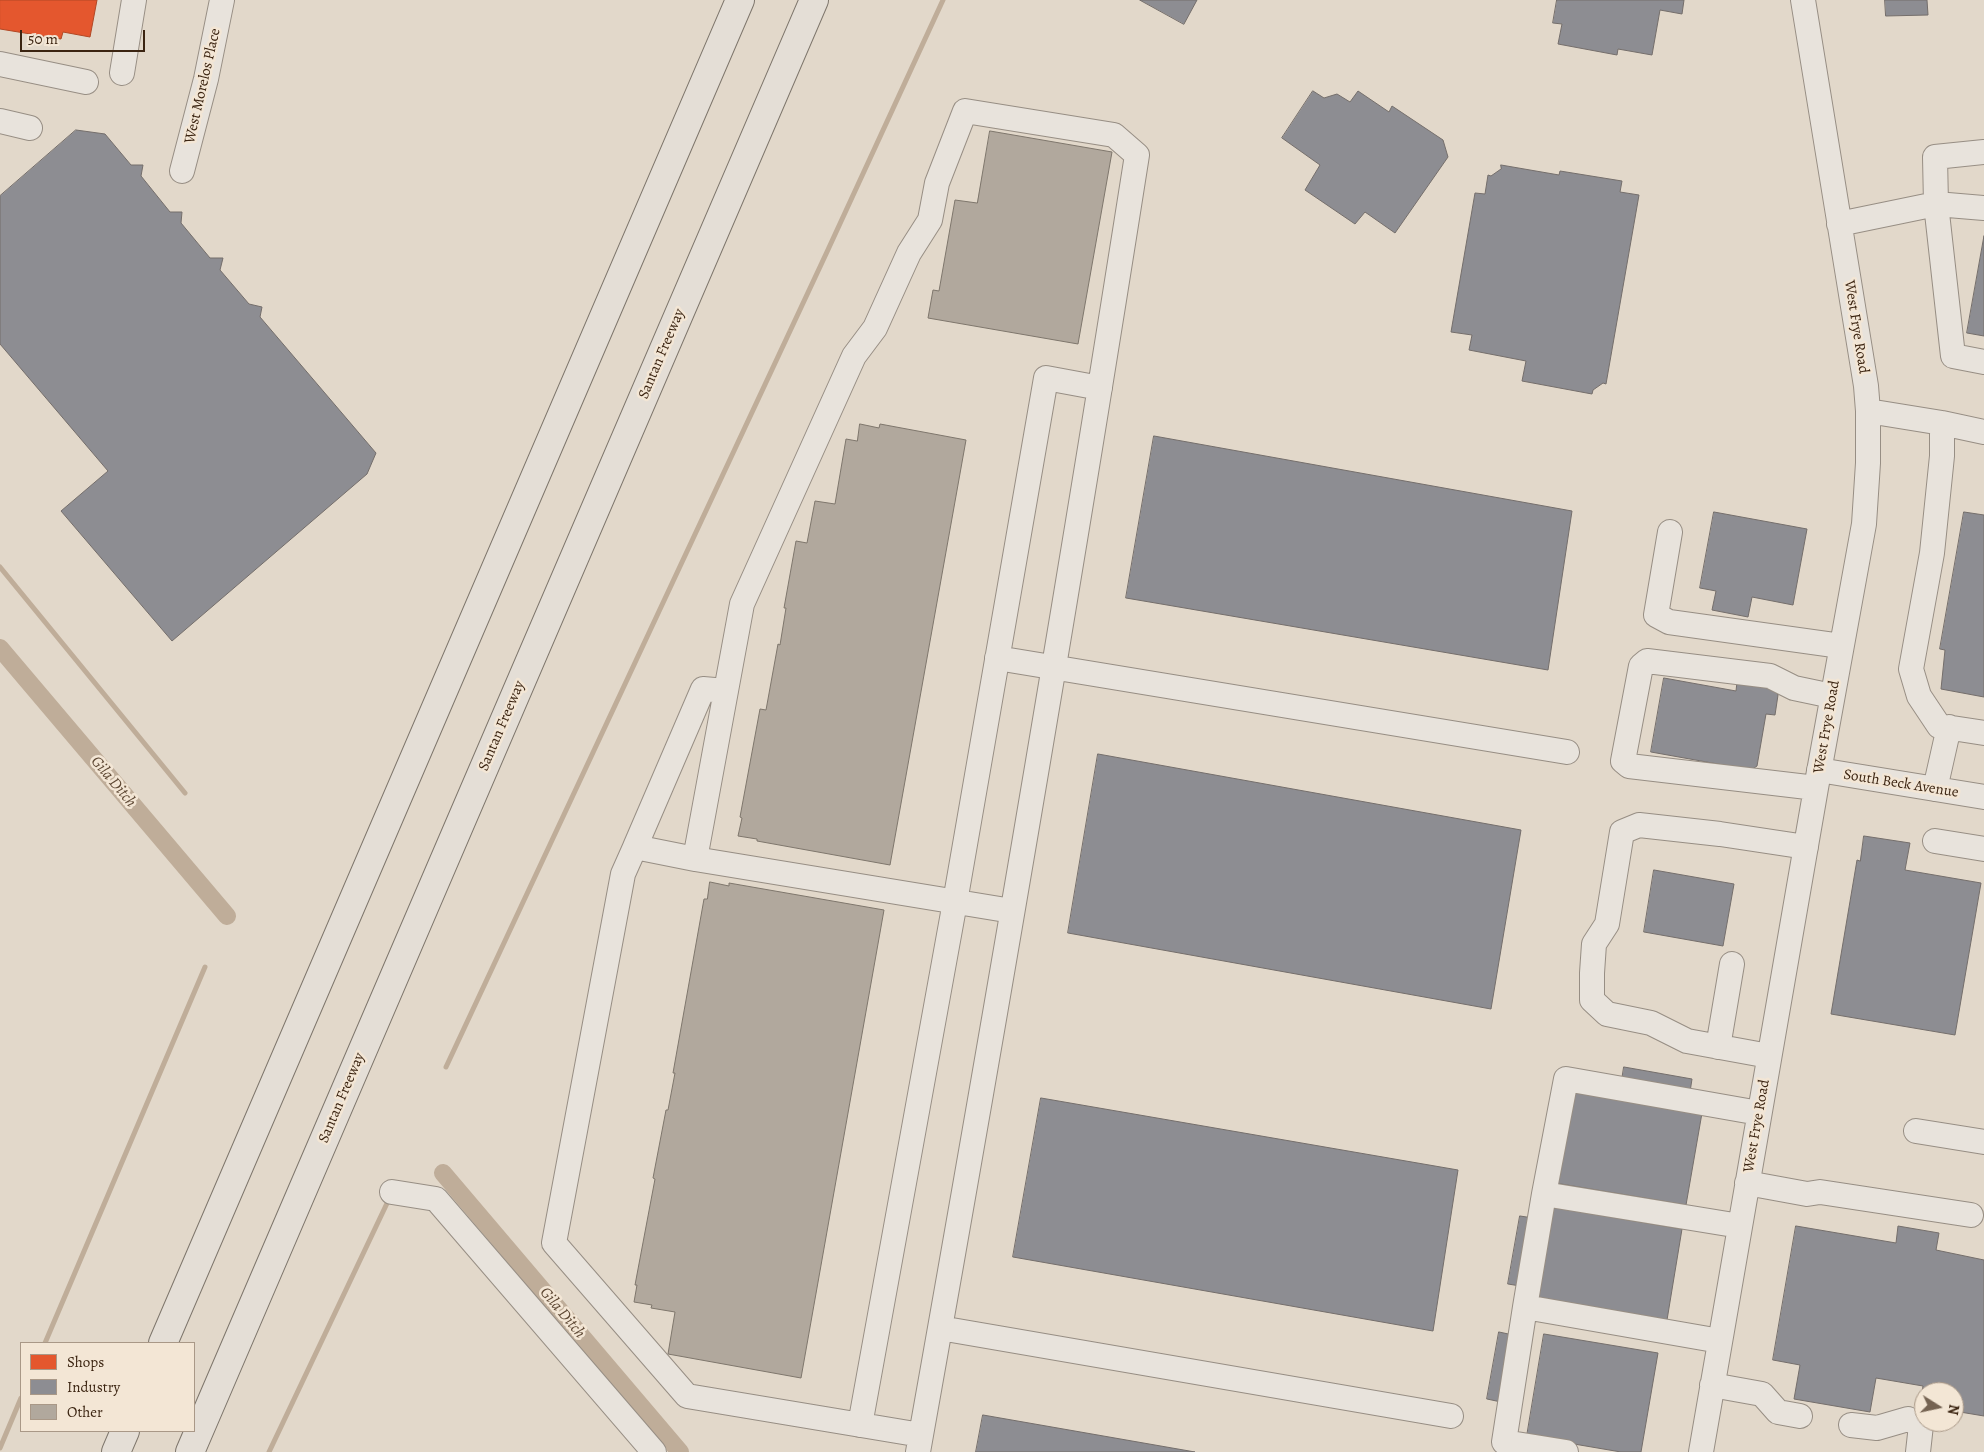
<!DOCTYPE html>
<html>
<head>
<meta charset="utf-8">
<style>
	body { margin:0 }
	#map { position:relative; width:1984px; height:1452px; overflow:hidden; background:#e2d8ca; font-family:Alegreya,serif }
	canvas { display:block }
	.legend { position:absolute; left:20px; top:1342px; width:175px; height:90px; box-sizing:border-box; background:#f3e6d5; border:1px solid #a99887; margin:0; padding:6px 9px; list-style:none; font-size:15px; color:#3b2411 }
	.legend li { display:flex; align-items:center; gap:10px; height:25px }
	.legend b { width:25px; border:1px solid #a99887 }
	.north { position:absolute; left:1914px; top:1382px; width:50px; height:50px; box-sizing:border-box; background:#f3e6d5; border:1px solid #a99887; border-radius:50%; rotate:100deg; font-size:14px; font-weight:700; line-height:20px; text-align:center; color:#3b2411 }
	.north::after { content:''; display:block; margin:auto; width:18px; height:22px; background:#756352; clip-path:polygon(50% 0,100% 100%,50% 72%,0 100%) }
	.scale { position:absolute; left:20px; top:30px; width:125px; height:22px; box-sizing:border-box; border:2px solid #3b2411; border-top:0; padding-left:6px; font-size:15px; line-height:18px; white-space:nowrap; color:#3b2411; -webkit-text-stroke:4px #f3e6d5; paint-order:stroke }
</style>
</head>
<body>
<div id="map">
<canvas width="1984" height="1452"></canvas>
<ul class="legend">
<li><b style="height:14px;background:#e4572e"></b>Shops</li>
<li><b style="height:14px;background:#8d8d92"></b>Industry</li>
<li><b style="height:14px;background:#b1a89d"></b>Other</li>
</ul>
<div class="north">N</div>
<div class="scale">50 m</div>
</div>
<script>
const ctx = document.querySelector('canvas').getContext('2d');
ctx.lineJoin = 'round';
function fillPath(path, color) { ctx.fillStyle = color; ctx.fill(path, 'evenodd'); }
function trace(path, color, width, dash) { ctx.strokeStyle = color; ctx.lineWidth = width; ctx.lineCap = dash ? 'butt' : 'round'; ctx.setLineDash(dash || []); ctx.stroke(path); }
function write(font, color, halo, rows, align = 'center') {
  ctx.font = font + ' Alegreya,serif'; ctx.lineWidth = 5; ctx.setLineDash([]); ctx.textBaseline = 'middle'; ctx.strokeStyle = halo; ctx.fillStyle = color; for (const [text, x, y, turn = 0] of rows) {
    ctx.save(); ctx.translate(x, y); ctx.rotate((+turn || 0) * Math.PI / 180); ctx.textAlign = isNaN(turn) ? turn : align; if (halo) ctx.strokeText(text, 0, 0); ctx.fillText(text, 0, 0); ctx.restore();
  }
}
const shops = new Path2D(`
	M0,0H97L90,37L63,32L61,39L0,29Z`);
fillPath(shops, '#e4572e');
trace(shops, '#b14825', 1);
const industry = new Path2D(`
	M1140,0H1197L1184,24Z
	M1557,0H1684L1682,14L1660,10L1652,55L1618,49L1617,55L1558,44L1562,24L1553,23Z
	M1885,0H1927L1928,15L1886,16Z
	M1313,91L1324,98L1337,94L1350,102L1358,91L1389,112L1392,106L1443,140L1448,157L1395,233L1365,212L1355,224L1305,190L1320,165L1282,138Z
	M76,130L105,134L131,165H143L141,176L170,212H182L181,223L210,258H223L220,270L249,304L262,307L260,317L376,453L367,474L172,641L61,511L108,471L0,344V196Z
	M1501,165L1559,175L1560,171L1622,181L1620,192L1639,195L1606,384L1603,383L1593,390L1592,394L1522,381L1526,361L1469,350L1472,335L1451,332L1475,193L1485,194L1488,175L1491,176L1501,169Z
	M1984,236V336L1967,333Z
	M1154,436L1572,511L1548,670L1126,598Z
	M1714,512L1807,529L1793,605L1752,597L1748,617L1712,610L1716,591L1700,588Z
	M1964,512L1984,515V697L1941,689L1945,650L1940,649Z
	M1664,678L1736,691L1737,682L1774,689L1778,695L1775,715L1766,714L1757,766L1751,770L1651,752Z
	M1098,754L1521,830L1491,1009L1068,933Z
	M1864,836L1910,843L1905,870L1981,883L1955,1035L1831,1014L1857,860L1860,861Z
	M1654,870L1734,884L1723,946L1644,932Z
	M1624,1067L1692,1079L1690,1092L1622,1080Z
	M1571,1091L1702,1113L1686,1205L1555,1183Z
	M1041,1098L1458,1170L1433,1331L1013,1257Z
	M1552,1207L1682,1229L1667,1320L1537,1298Z
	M1520,1216L1533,1218L1520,1286L1508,1284Z
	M1796,1226L1896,1243L1898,1226L1939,1233L1936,1250L1984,1260V1416L1954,1411V1392H1924V1406L1920,1405L1923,1386L1876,1378L1870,1412L1794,1399L1800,1365L1773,1360Z
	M1499,1332L1513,1335L1501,1402L1487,1399Z
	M1544,1334L1658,1353L1641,1452H1621L1527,1436Z
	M983,1415L1195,1452H976Z`);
fillPath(industry, '#8d8d92');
trace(industry, '#746e6b', 1);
trace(new Path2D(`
	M0,567L185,793
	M446,1067L826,254L943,0
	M45,1343L205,967
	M0,1448L21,1398
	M269,1452L390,1197`), '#bfad99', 5);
trace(new Path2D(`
	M0,648L227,916
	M443,1173L680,1452`), '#bfad99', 18);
const building = new Path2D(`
	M990,131L1112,152L1078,344L928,318L933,290L939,291L955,200L977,203Z
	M860,424L879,428L880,424L966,440L890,865L757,841V839L738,836L742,818L740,817L760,709L766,710L778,644L780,645L786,608H784L796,541L807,543L815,501L835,504L846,439L857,441Z
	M710,882L729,886V883L884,910L801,1378L668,1354L675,1312L651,1308L652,1305L634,1302L637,1285H635L655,1179L653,1178L666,1110H668L675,1073H673L704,899H707Z`);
fillPath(building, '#b1a89d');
trace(building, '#7e766c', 1);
const minor = new Path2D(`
	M0,64L86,82
	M122,73L134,0
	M0,121L30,128
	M1984,152L1935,157L1936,204L1984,208
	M182,171L206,79L222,0
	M1839,224L1936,204L1953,356L1984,362
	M1868,411L1942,423V456L1932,553L1911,669L1919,696L1939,726L1984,733
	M1942,423L1984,432
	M1670,532L1656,615L1669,622L1841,646
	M997,658L1567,752
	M1819,770L1984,797
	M1816,788L1629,766L1623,761L1641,666L1647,661L1770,676L1794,688L1832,696
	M1935,789L1949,727
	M1935,841L1984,849
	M635,847L623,874L554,1243L687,1396L921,1435
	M695,859L635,847L703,689L726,691
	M1718,1047L1732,964
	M1769,1056L1687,1041L1651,1023L1607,1014L1592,1000V973L1594,944L1607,924L1622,832L1639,825L1720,834L1806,847
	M1916,1131L1984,1142
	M1747,1183L1807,1194L1820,1192L1971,1215
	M392,1192L436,1199L654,1452
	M1544,1194L1525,1307L1720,1341
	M1740,1226L1544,1194L1566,1079L1759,1113
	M1525,1307L1504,1442L1566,1452
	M940,1328L1451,1416
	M1712,1385L1762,1394L1778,1412L1800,1416
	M860,1425L955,902L1046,378L1100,388
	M1851,1425L1877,1428L1908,1419L1921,1425L1918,1452
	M918,1452C995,1020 1069,588 1137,155L1114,135L965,111L937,183L930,220L909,253L875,328L854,356L742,604L695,859L1012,911
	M1701,1452L1816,788L1864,524L1868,463V411L1866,386L1803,0`);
const highway = new Path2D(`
	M163,1343L740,0
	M116,1452L125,1431
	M190,1452L814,0`);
trace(minor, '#978e84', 26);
trace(highway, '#7e766c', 30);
trace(minor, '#e8e3dc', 24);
trace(highway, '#e4ded6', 28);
write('15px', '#3b2411', '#f3e6d5', [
	["West Morelos Place",203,86,-77],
	["West Frye Road",1856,327,81],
	["Santan Freeway",662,354,-67],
	["Santan Freeway",502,726,-67],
	["West Frye Road",1827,727,-80],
	["South Beck Avenue",1901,784,9],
	["Santan Freeway",342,1098,-67],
	["West Frye Road",1757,1126,-80]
]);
write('italic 16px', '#5e4834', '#f3e6d5', [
	["Gila Ditch",113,782,50],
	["Gila Ditch",562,1313,50]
]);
</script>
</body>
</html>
